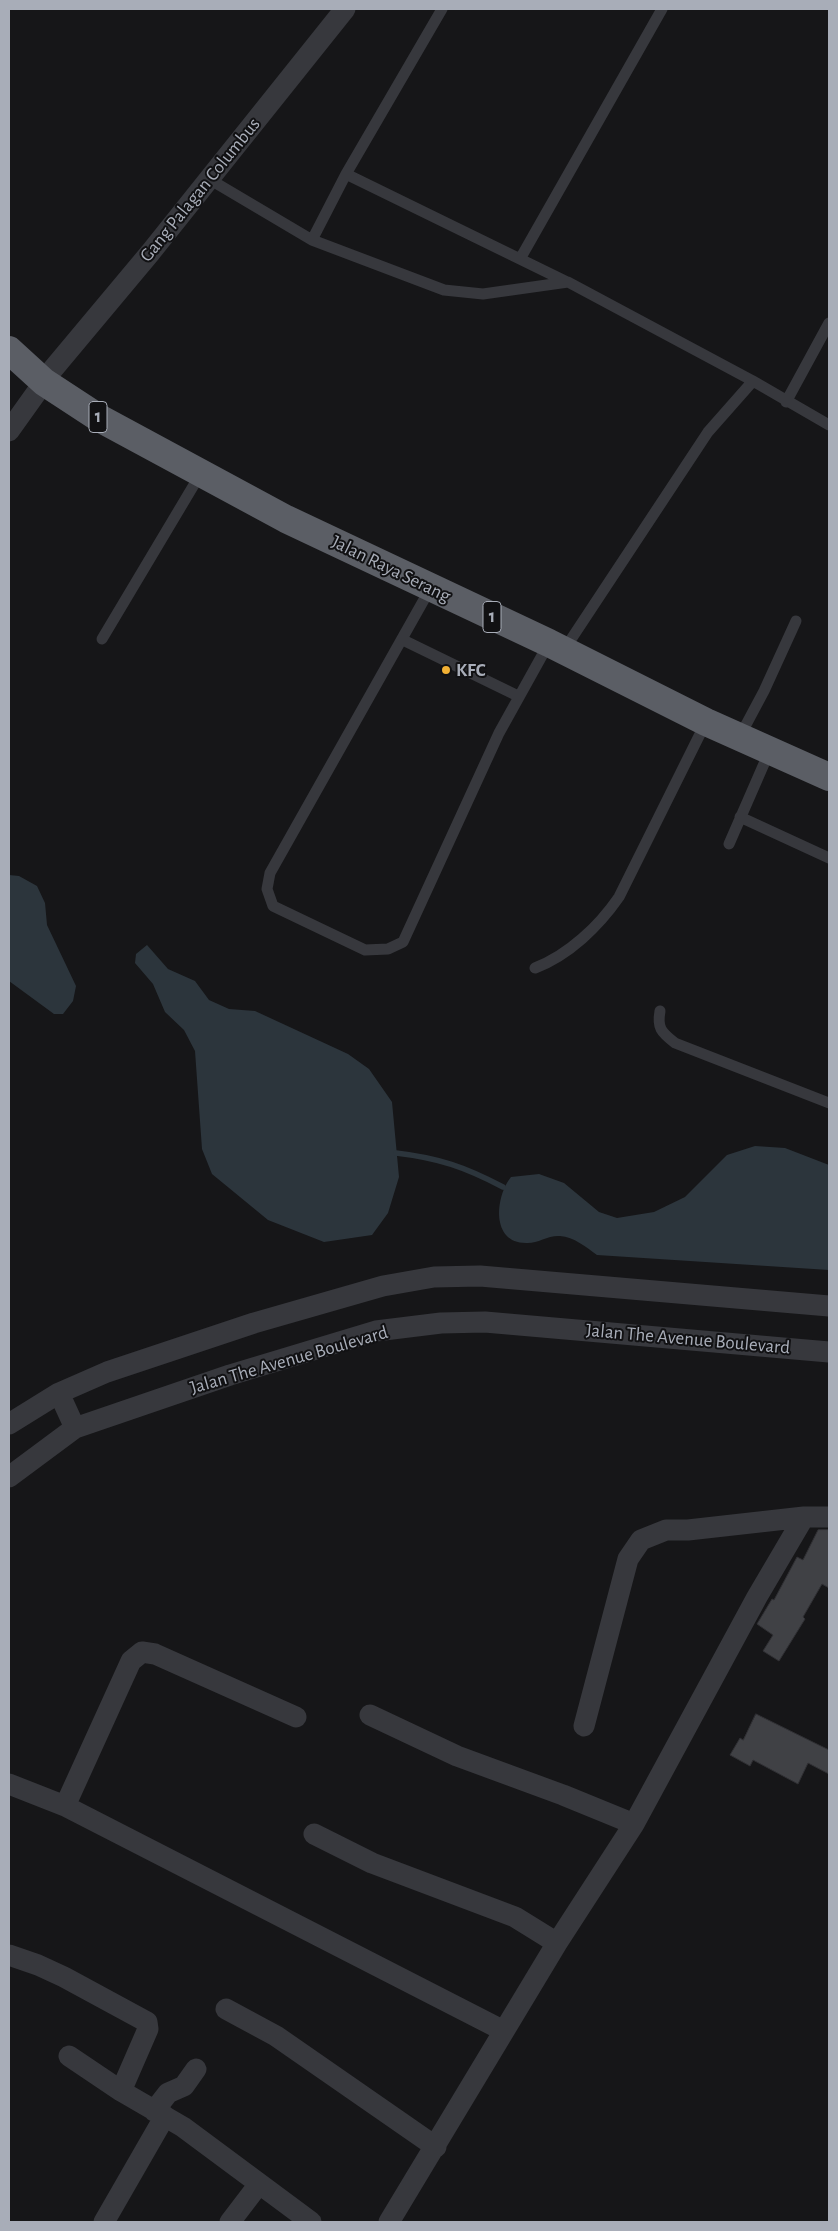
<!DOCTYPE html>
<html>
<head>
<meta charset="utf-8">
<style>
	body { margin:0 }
	#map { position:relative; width:838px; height:2231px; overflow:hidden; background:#161618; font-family:"Alegreya Sans",sans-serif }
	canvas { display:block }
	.frame { position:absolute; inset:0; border:10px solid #a8adb8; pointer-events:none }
</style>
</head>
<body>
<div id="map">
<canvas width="838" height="2231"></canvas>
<div class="frame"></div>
</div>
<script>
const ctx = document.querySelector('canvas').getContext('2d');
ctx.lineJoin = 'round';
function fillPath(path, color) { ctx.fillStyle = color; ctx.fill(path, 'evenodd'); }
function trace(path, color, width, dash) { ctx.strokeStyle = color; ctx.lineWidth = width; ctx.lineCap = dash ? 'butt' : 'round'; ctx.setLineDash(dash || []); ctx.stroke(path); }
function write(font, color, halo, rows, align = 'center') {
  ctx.font = font + ' "Alegreya Sans",sans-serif'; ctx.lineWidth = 4; ctx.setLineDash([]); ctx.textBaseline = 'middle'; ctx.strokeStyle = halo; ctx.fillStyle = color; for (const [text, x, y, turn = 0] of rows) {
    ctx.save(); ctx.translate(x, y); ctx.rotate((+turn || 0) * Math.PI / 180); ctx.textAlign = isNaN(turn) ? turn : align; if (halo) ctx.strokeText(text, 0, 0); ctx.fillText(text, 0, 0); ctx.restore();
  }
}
fillPath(new Path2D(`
	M9,875L19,876L37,886L45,903L47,925L76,986L73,1001L63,1014H54L9,981Z
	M147,945L168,969L195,981L209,1000L229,1009L255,1011L348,1054L369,1069L392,1102L399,1177L388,1213L372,1235L324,1242L268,1220L212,1174L202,1149L195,1051L184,1030L165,1012L153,984L135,963L136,954Z
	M755,1146L785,1148L829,1165V1270L597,1255C586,1247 574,1237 560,1236C548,1235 537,1244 526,1243C491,1243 495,1197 511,1177L539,1174L564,1183L599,1212L617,1218L654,1212L685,1197L727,1155Z`), '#2c353c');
trace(new Path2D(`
	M396,1153C439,1158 465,1167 503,1187`), '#2c353c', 5.5);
const building = new Path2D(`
	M829,1530V1588L822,1584L803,1617L805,1619L779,1661L763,1651L773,1635L757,1624L772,1599L774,1600L797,1557L803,1560L818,1530Z
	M756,1714L829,1750V1774L808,1763L798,1784L753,1760L750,1766L730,1755L740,1738L743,1740Z`);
fillPath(building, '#404145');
trace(building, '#303034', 1);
trace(new Path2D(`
	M346,174L567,282
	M209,179L312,240L444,290L483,294L568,282L753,381L829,425
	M312,240L346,174L442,9
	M520,259L662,9
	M786,402L829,323
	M430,589L270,873L267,889L273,906L365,950L388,949L403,942L499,733L549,643
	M102,639L201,473
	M403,640L518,696
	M564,650L708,432L753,381
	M740,736L764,691L796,621
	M740,817L829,858
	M729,844L770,750
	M535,968C569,955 599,926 619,897L706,722
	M660,1011C657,1028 661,1032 675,1043L829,1103`), '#37383d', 11);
trace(new Path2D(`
	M53,369L150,253L345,9
	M9,431L44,382
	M59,1393L75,1428
	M9,1424L59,1393L107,1372L254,1323L383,1286L434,1277L480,1276L829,1306
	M9,1477L75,1428L230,1375L376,1331L441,1323L485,1322L829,1352
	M370,1715L457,1756L563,1795L634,1824
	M584,1726L628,1559L641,1540L666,1530H688L804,1517H829
	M9,1784L65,1806L504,2031
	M65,1806L131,1661L142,1652L155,1654L296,1717
	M314,1834L372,1863L515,1917L557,1943
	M9,1955L38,1965L64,1977L147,2022L148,2029L121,2091
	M226,2009L276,2036L436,2147
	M69,2056L121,2091L183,2127L311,2222
	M154,2111L168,2093L184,2086L196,2069
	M104,2222L165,2116
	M230,2222L259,2184
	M389,2222L557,1943L634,1824L757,1597L804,1517`), '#37383d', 21);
trace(new Path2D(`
	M9,350L44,382L99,418L286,519L549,643L706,722L829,777`), '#5b5e65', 28);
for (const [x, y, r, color] of [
	[446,670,5,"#f2b134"]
]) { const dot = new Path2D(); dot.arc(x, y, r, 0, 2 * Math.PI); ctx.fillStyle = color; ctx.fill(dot); trace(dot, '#111113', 2); }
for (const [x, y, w] of [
	[98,417,18],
	[492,617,18]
]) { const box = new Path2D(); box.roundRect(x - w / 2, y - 15.5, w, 31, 4); ctx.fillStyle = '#111113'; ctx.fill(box); trace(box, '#a8adb8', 1); }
write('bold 18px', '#a8adb8', null, [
	["1",98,417],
	["1",492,617]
]);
write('19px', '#a8adb8', '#111113', [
	["Gang Palagan Columbus",200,190,-51],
	["Jalan Raya Serang",391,569,26],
	["Jalan The Avenue Boulevard",688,1339,5],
	["Jalan The Avenue Boulevard",289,1360,-16]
]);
write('bold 19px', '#a8adb8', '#111113', [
	["KFC",456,670]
], 'left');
</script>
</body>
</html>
